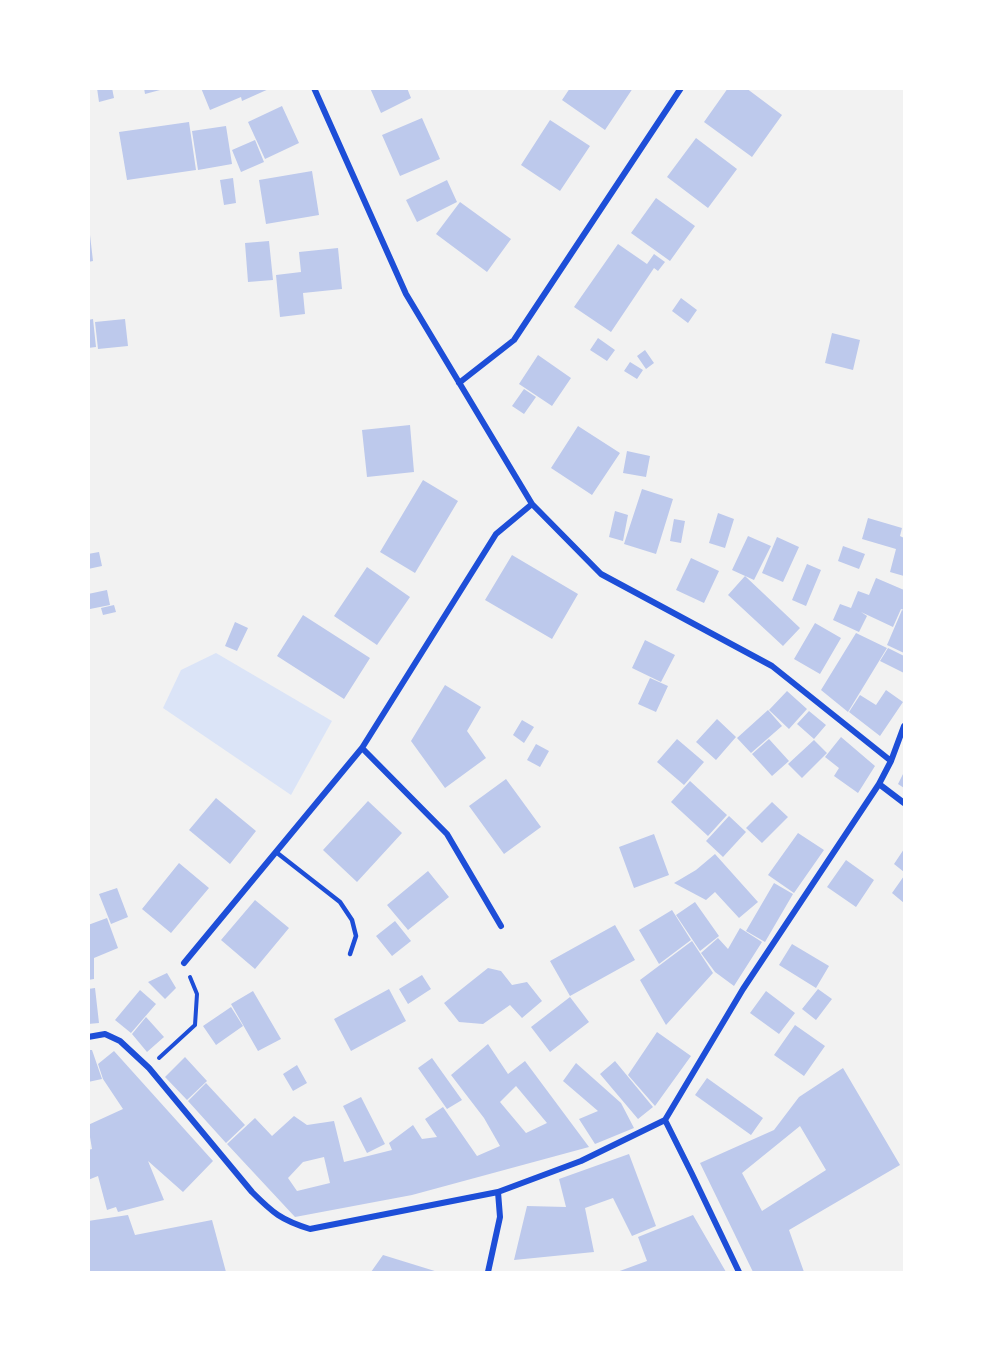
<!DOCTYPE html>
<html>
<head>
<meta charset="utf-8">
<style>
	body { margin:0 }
	#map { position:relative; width:993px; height:1361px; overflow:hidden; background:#f2f2f2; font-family:Lato,sans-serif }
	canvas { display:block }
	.frame { position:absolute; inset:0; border:90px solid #fff; pointer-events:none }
</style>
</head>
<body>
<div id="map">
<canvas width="993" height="1361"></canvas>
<div class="frame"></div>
</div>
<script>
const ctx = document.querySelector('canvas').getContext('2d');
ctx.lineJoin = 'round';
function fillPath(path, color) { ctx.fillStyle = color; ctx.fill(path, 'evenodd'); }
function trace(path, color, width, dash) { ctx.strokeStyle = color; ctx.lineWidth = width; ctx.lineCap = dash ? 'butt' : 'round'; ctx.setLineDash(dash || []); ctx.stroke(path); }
fillPath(new Path2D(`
	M216,653L332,721L291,795L163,708L181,670Z`), '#dbe4f7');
fillPath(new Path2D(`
	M97,88H112L114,98L99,102Z
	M144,88H160V90L145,94Z
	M201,88H271L242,101L241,97L210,110Z
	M370,88H407L411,98L381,113Z
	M570,88H633L605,130L562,100Z
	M728,88H746L782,115L752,157L704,122Z
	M282,106L299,143L265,159L248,122Z
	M422,118L440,159L400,176L382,135Z
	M550,120L590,146L560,191L521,165Z
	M189,122L196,170L127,180L119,132Z
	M226,126L232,164L198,170L192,131Z
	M696,138L737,169L708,208L667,177Z
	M255,140L264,162L241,172L232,150Z
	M312,171L319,215L266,224L259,180Z
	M233,178L236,203L224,205L220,180Z
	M447,180L457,202L417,222L406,200Z
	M656,198L695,226L670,261L631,233Z
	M460,202L511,239L487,272L436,234Z
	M88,235H90L93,261L88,262Z
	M269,241L273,280L248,282L245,243Z
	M618,244L647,264L654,254L665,262L658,271L654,268L611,332L574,307Z
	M338,248L342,289L303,293L305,314L280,317L276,275L301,272L299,252Z
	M681,298L697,310L688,323L672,311Z
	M93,319L96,347L88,348V320Z
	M125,319L128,346L98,349L95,322Z
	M832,333L860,340L853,370L825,363Z
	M598,338L615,350L607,361L590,350Z
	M645,350L654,363L646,369L637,356Z
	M538,355L571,378L552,406L519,384Z
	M630,362L643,370L637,379L624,371Z
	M524,389L536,397L524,414L512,406Z
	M410,425L414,472L367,477L362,430Z
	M578,426L620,453L592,495L551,468Z
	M627,451L650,456L646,477L623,473Z
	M423,480L458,501L415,573L380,552Z
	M642,489L673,499L656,554L624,544Z
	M615,511L628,515L623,541L609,537Z
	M718,513L734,519L725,548L709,543Z
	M868,518L902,528L900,536L904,538V576L890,572L896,549L862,539Z
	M674,519L685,521L681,543L670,541Z
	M748,536L771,546L754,580L732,570Z
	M777,537L799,547L783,582L762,573Z
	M843,546L865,554L859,569L838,561Z
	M99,552L102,566L88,569V554Z
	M512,555L578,594L552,639L485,600Z
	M691,558L719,571L704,603L676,590Z
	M807,564L821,570L806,606L792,600Z
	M367,567L410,597L377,645L334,616Z
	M745,576L800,628L783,646L728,595Z
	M876,578L904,590V610L901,609L893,627L861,612L867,616L859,632L833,620L840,604L851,608L858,591L869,595Z
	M107,590L110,605L90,609L88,594Z
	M114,605L116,612L103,615L101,608Z
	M902,610L904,611V653L887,645Z
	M303,615L370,658L344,699L277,656Z
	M235,622L248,628L237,651L225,646Z
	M815,623L841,638L820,674L794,659Z
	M856,633L887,648L848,712L821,690Z
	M645,640L675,655L661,682L632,668Z
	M888,648L904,656V673L880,661Z
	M650,678L668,686L656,712L638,704Z
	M445,685L481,707L467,731L486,758L445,788L411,741Z
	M886,690L903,702L880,736L849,712L860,695L876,705Z
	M787,691L807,709L789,729L769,710Z
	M768,710L782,726L751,753L737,738Z
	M809,711L826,725L814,739L797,724Z
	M717,719L736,737L716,760L696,742Z
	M522,720L534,727L524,743L513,735Z
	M841,737L875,766L858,793L834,776L839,768L825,757Z
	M677,739L704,762L684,785L657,762Z
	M769,739L789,761L772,776L752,754Z
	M814,740L827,753L802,778L788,764Z
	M536,744L549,751L540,767L527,760Z
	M904,772V788L898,784Z
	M506,779L541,827L504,854L469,806Z
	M690,781L727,815L708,836L671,802Z
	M216,798L256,831L230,864L189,830Z
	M368,801L402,833L357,882L323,850Z
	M772,802L788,817L762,843L746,828Z
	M729,816L746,832L723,857L706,841Z
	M798,833L824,850L794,893L768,875Z
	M654,834L669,875L634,888L619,847Z
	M904,849V872L894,864Z
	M715,854L758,902L739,918L715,892L706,900L674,883L696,870Z
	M846,860L874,880L856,907L827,887Z
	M179,863L209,888L171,933L142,909Z
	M428,871L449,897L408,930L387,905Z
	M904,876V903L892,893Z
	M774,883L793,894L765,942L746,931Z
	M117,888L128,917L111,924L99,894Z
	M255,900L289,928L255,969L221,940Z
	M695,902L719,936L700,951L676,915Z
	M672,910L691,940L659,964L639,930Z
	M107,918L118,948L94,958V979L88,980V925Z
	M395,921L411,941L392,956L376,936Z
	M615,925L635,960L570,996L550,961Z
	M740,928L762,942L734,986L715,972L701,953L718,938L728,949Z
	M692,941L713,973L666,1025L640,980Z
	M792,944L829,966L816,988L779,965Z
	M488,968L501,971L512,985L527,982L542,1001L522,1018L510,1005L483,1024L459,1022L444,1003Z
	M167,973L176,988L165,999L148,982Z
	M422,975L431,989L408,1004L399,989Z
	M95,988L99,1023L88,1024V989Z
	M389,989L406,1021L351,1051L334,1019Z
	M818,989L832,999L816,1020L802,1009Z
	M140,990L156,1004L131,1033L115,1020Z
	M253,991L281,1039L258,1051L231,1004Z
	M766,991L795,1013L779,1034L750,1013Z
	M570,997L589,1022L550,1052L531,1027Z
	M231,1007L243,1026L216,1045L203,1026Z
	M146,1017L164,1037L147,1052L132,1034Z
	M795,1025L825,1046L804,1076L774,1055Z
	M657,1032L691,1056L655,1106L628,1075Z
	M488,1044L508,1074L525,1061L589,1147L412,1195L295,1217L227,1144L255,1118L272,1136L294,1116L307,1125L334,1121L344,1162L392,1150L389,1143L413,1125L422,1139L437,1137L425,1119L443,1107L477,1156L500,1146L484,1118L451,1075ZM516,1086L547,1123L526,1133L500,1102ZM324,1157L330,1183L297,1191L288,1178L303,1162Z
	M88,1050H92L102,1079L88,1082Z
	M114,1051L213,1161L183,1192L148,1161L164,1200L118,1212L116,1207L107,1210L98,1176L88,1180V1150L92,1149L88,1125L123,1109L103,1079L98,1064Z
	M185,1057L207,1081L187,1100L165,1077Z
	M432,1058L462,1100L447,1109L418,1068Z
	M615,1061L653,1107L638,1119L600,1074Z
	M576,1063L621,1103L634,1128L595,1144L579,1119L598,1111L563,1081Z
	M297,1065L307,1083L293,1091L283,1074Z
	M843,1068L900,1165L789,1230L804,1272H753L700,1163L774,1130L799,1097ZM800,1126L826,1170L762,1211L742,1173Z
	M707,1078L763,1118L751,1135L695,1095Z
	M206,1083L245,1125L226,1143L188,1101Z
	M361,1097L385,1144L367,1153L343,1106Z
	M629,1154L656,1226L632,1236L613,1198L585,1208L594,1252L514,1260L527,1206L566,1207L559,1179Z
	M128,1215L135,1235L212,1220L226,1272H88V1221Z
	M693,1215L726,1272H617L647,1261L638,1237Z
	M383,1255L438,1272H371Z`), '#bdc9ec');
trace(new Path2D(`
	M159,1058L195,1025L197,994L190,977`), '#1d4ed8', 4);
trace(new Path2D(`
	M276,852L340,902L352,920L356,936L350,954`), '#1d4ed8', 4.5);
trace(new Path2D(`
	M314,88L406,294L532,504L601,574L772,666L891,761
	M459,383L514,340L681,88
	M362,748L447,834L501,926
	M879,784L904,803
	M184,963L362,748L496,534L532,504
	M88,1037L105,1034L120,1041L149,1068L252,1192C273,1213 281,1220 310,1229L498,1192L581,1161L665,1120
	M665,1120L743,989L879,784L891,761L904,726
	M665,1120L692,1174L739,1272
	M488,1272L500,1217L498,1192`), '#1d4ed8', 6);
</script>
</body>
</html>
